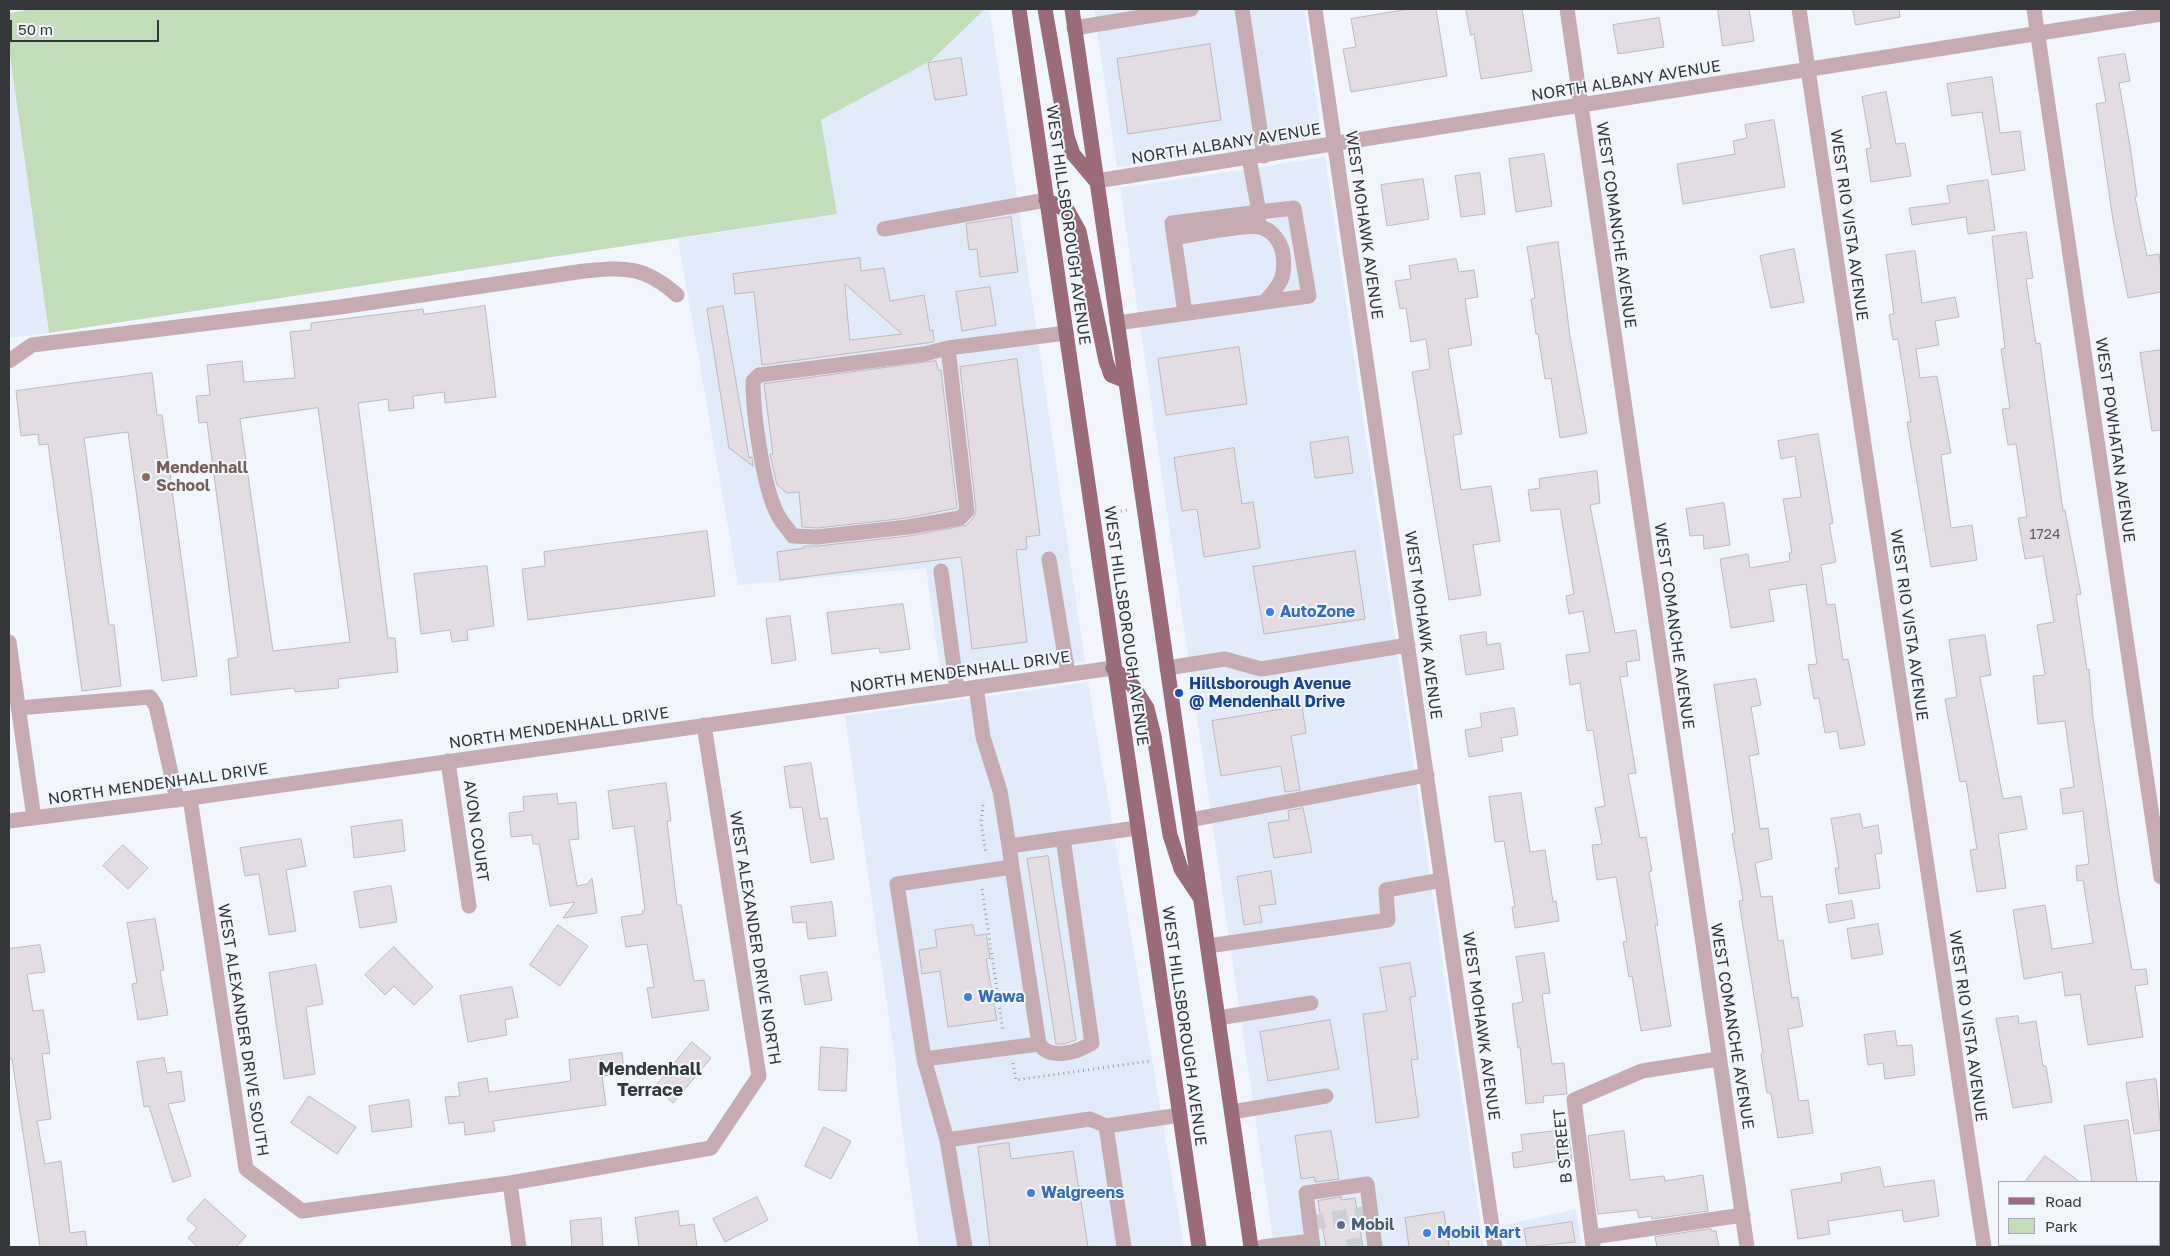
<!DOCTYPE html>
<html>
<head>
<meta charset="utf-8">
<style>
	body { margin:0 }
	#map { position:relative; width:2170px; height:1256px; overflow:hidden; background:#f1f6fe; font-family:"Golos Text",sans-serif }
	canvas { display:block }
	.frame { position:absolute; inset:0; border:10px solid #35373a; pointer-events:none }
	.legend { position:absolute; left:1998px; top:1181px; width:162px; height:65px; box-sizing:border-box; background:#f1f6fe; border:1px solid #a6aab0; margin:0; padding:6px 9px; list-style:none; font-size:15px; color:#35373a }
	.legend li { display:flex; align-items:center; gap:10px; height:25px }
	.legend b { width:25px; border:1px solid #a6aab0 }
	.scale { position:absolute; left:10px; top:20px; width:149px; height:22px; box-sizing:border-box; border:2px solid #35373a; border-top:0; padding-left:6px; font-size:15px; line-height:18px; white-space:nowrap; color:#35373a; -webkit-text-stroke:4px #f1f6fe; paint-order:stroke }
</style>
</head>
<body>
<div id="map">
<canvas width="2170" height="1256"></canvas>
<div class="frame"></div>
<ul class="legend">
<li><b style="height:6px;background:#9a6c79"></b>Road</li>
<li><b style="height:14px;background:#c3dcba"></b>Park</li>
</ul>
<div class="scale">50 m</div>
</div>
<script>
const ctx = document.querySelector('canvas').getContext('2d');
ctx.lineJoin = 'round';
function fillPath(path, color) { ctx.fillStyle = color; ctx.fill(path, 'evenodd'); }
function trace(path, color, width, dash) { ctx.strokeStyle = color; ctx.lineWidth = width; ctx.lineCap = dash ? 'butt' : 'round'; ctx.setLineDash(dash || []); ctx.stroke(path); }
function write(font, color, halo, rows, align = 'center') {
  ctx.font = font + ' "Golos Text",sans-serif'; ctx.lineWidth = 4; ctx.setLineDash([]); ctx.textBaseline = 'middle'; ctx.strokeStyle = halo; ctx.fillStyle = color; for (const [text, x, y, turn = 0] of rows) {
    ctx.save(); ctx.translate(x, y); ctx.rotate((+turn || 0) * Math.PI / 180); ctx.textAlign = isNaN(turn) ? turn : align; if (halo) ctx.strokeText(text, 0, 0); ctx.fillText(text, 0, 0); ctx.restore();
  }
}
fillPath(new Path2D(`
	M985,9H989L992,25L1085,662L942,681L926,568L738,585L678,239L837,214L821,120L932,60Z
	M1094,9H1304L1322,137L1117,167Z
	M9,48L49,333L9,338Z
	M1325,157L1484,1247H1274L1120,188Z
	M1088,682L1184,1247H919L898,1098L895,1059L845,716Z
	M1576,1209L1582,1247H1507L1504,1225Z`), '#e1ebf9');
fillPath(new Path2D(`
	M33,9H985L932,60L821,120L837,214L49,333L9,48V13Z`), '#c3dcba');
const building = new Path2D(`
	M1409,9H1436L1447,76L1351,92L1343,49L1356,47L1351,19Z
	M1466,9H1522L1532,71L1481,79L1474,34L1471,35Z
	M1718,9H1749L1754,41L1723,46Z
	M1853,9H1899L1900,17L1856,25Z
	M1659,18L1664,47L1618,54L1613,25Z
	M1210,44L1221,120L1128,134L1117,59Z
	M2125,54L2130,81L2119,83L2130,146L2137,196L2135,197L2147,256L2159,254L2161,269V292L2128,298L2113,220L2096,104L2106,102L2098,58Z
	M961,58L967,95L935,100L928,63Z
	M1992,77L2000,133L2020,131L2025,170L1992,175L1982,112L1952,116L1947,84Z
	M1886,92L1896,144L1905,143L1911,176L1871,182L1866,149L1871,148L1862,97Z
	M1774,120L1785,187L1683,204L1677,164L1735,154L1733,141L1747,138L1745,125Z
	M1544,154L1552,206L1516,212L1509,159Z
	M1480,173L1485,214L1461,217L1455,176Z
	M1423,179L1429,219L1387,226L1381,185Z
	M1988,180L1995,230L1968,234L1966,217L1912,225L1909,208L1950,203L1947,186Z
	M1011,217L1018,272L980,277L977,249L969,250L966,224Z
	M2026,232L2033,278L2026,279L2036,344L2040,343L2063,511L2065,510L2081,594L2076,595L2087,670L2089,669L2093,718L2118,891L2132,970L2146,969L2148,984L2135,986L2143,1037L2088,1045L2080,994L2065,996L2062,972L2024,979L2013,910L2045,905L2052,949L2093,943L2083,880L2077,881L2076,866L2089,864L2083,811L2063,814L2060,789L2074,787L2065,721L2038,724L2033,676L2045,675L2037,625L2054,622L2043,556L2025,559L2018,518L2027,517L2016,444L2008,445L2002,409L2010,408L2001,349L2005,348L1992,237Z
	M1558,242L1570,336L1587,433L1560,438L1551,378L1545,379L1538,334H1536L1531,299L1535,298L1527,247Z
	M1794,249L1804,302L1771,308L1760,256Z
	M1915,251L1922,303L1955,297L1959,317L1935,321L1939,345L1916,349L1920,378L1937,376L1951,453L1941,455L1951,528L1972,525L1977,560L1931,567L1907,422H1911L1898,339L1893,340L1889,315L1894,314L1886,255Z
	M860,258L861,271L884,268L890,301L924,295L930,331L933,330L934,342L762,365L754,292L735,294L733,274ZM845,284L894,327L902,334L850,340Z
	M1456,259L1459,272L1474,270L1478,297L1465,299L1472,345L1448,349L1462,434L1453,435L1461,490L1491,486L1500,541L1473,545L1481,595L1449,600L1412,372L1430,369L1426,339L1411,342L1406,308L1400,309L1395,281L1411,279L1409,266Z
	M990,287L996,325L962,331L956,292Z
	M485,306L496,397L445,403L444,392L413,396L414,408L389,411L388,399L358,403L388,638H395L398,672L338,679L339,688L295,692L294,688L231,695L228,659L238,657L207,422L199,423L196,396L210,395L207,365L242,361L244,382L295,378L290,332L311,330V323L423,309L424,314ZM318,408L350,642L273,651L240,419Z
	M723,306L749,458L752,457L753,466L729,448L707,309Z
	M1239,347L1247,404L1166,415L1158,359Z
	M2161,350V430L2152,431L2140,353Z
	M1017,359L1040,535L1026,537L1027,549L1016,550L1027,642L972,649L961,557L780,580L777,552L804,548V546H818L909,536L967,525L974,517L976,510L960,367Z
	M936,361L938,370H941L957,508L907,518L817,528L802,527L799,492L787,493L777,485L770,454H773L764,384Z
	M152,373L157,415H162L197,676L162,681L128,432L84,438L109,625H114L121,686L82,691L48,444L39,445L38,434L21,436L16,391Z
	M1818,434L1833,523L1829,524L1836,562L1821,565L1827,605L1835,604L1843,660L1848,659L1865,745L1840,749L1837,731L1825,733L1819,698L1814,699L1808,665L1817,664L1806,584L1769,590L1774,621L1731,628L1720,559L1748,554L1750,568L1790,561L1789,553H1792L1783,499L1801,497L1795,456L1781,459L1778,441Z
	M1348,437L1353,473L1315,478L1310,443Z
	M1234,448L1242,504L1253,502L1260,548L1204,557L1197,509L1182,511L1174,458Z
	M1597,471L1600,503L1590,505L1615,633L1636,630L1640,660L1626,662L1628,676L1620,677L1636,773L1628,774L1640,838L1646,837L1652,871L1649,872L1658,925H1655L1671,1026L1641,1031L1632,976L1629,977L1623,942L1627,941L1616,877L1597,880L1592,845L1602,844L1595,808L1605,806L1593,730L1587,731L1580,683L1570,685L1566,655L1590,652L1583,611L1569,614L1566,596L1574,594L1560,509L1531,511L1528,490L1540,488L1539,479Z
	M1724,503L1730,545L1704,549L1703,535L1690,536L1686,509Z
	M707,531L715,596L528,620L522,569L545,566L544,552Z
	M1355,551L1365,619L1264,634L1253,567Z
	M487,566L494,626L467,630L468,640L452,642L450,630L421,634L414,574Z
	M903,604L910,649L880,653L879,648L832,654L827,613Z
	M790,616L796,660L772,664L766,619Z
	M1486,632L1487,645L1500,643L1504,669L1466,675L1460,636Z
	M1985,635L1991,675L1980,677L2003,799L2021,796L2027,829L1998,834L2006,888L1977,892L1970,850L1977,849L1966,781L1960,782L1945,699L1957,697L1949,640Z
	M1756,679L1761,705L1751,707L1759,754L1749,756L1760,829L1768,828L1772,859L1755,863L1761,897L1772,896L1778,941L1783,940L1792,998L1798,997L1803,1026L1788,1029L1799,1101L1808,1100L1813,1133L1778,1138L1771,1093H1767L1761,1054L1763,1053L1739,901L1743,900L1732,834L1735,833L1714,685Z
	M1302,706L1306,733L1291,736L1300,790L1285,792L1281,766L1221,776L1212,721Z
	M1514,708L1518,735L1501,738L1503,751L1469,757L1465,730L1482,727L1480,714Z
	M811,763L820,819L827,818L834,859L811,863L802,807L790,808L784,767Z
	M666,783L671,821H667L677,905H681L694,981L704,980L709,1010L652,1018L647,988L654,987L647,944L626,947L621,917L643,914L642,911L645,910L634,826L613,829L608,791Z
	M1521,793L1530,852L1545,850L1553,902L1556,901L1559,921L1515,928L1512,907H1515L1504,841L1495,842L1489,797Z
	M557,794L558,804L576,802L579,839L569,840L577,886L587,884L592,878L597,913L563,918L575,902L550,906L539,844H533L532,835L511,837L509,813L524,811L523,797Z
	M1303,808L1312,852L1274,858L1268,823L1289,820L1288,811Z
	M1860,814L1863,828L1878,825L1882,853L1875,854L1880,888L1839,894L1835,868H1839L1831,819Z
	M402,820L405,851L354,858L351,827Z
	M301,839L306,866L286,870L296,931L269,935L259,874L245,876L240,848Z
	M123,845L148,868L128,889L103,866Z
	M1048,856L1076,1040L1064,1044H1056L1027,859Z
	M1271,871L1276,904L1259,906L1262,922L1244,925L1237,877Z
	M391,886L397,922L360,928L354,892Z
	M1852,901L1855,918L1829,923L1826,905Z
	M832,902L836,936L808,939L806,922L793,923L791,907Z
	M155,919L164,970L160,971L168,1015L138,1020L132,984L137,983L127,923Z
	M1878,924L1883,954L1852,959L1847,929Z
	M558,925L588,946L560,986L530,965Z
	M973,925L975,936L986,934L990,958L986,959L997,1020L948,1027L940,971L922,974L919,950L937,947L935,930Z
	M40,945L45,972L27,974L33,1011L43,1010L50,1053L42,1054L51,1119L37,1121L45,1164L61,1161L70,1233L85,1231L87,1247H40L12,1059H9V949Z
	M394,947L433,987L414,1005L394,986L385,995L365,975Z
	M1544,953L1550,993L1542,994L1552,1064L1564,1063L1567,1094L1543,1096L1544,1102L1526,1104L1520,1047L1518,1048L1512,1004L1523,1002L1516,957Z
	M1410,963L1416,996L1410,997L1418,1059L1411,1060L1419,1117L1376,1123L1363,1014L1387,1011L1380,968Z
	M316,965L323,1004L306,1007L315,1074L284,1079L269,973Z
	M827,972L832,1000L805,1005L800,976Z
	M512,987L518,1017L505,1020L507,1035L468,1042L460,996Z
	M2018,1016L2019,1024L2036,1021L2043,1066H2046L2052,1102L2013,1108L1996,1019Z
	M1330,1020L1339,1069L1268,1081L1260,1032Z
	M1895,1031L1897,1046L1912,1045L1915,1075L1885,1079L1883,1063L1868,1065L1864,1035Z
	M692,1042L711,1058L673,1103L655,1087Z
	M821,1047L848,1049L846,1091L819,1090Z
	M622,1053L624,1073L602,1076L606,1105L493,1121L495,1131L465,1135L464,1122L449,1124L445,1097L460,1096L458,1083L487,1078L489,1092L571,1081L569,1060Z
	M164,1058L167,1073L181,1071L185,1101L168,1104L191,1176L173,1182L149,1106L144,1107L137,1062Z
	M2156,1079L2161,1130L2134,1134L2126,1083Z
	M309,1096L356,1127L337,1154L291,1123Z
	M409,1100L412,1127L372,1132L369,1106Z
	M2128,1120L2137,1182H2092L2084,1126Z
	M824,1127L851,1141L831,1179L805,1166Z
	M1331,1131L1339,1179L1315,1182L1314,1177L1301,1179L1295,1136Z
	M1557,1131L1558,1140L1569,1138L1572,1159L1514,1168L1512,1153L1523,1151L1521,1135Z
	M1624,1131L1630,1180L1664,1176L1665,1181L1703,1175L1708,1211L1652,1219L1651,1216L1639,1218L1637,1210L1598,1214L1588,1136Z
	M1009,1143L1011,1159L1073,1151L1088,1247H990L978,1147Z
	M2045,1156L2080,1182H2025Z
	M1880,1167L1884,1187L1934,1180L1939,1216L1904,1222L1902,1210L1828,1221L1830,1234L1798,1239L1791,1190L1842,1182L1841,1174Z
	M757,1197L768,1220L725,1242L713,1219Z
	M1341,1197V1200L1355,1198L1363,1247H1326L1318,1201Z
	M205,1199L246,1236L236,1247H198L188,1238L197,1228L187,1219Z
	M678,1211L680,1226L694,1224L697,1247H639L635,1218Z
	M1444,1212L1449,1247H1409L1405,1218Z
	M601,1218L603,1247H572L570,1221Z
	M1572,1222L1575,1242L1527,1247L1524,1229Z
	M1711,1229L1712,1231H1716L1719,1247H1657L1655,1237Z`);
fillPath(building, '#e3dce2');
trace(building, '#bfb8bf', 1);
trace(new Path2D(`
	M1310,1223L1370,1213
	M1347,1247L1374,1243`), '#cbd0d7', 15, [15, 8]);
trace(new Path2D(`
	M1111,513L1127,510
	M983,805L981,823L986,853
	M982,889L1003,1031
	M1013,1063L1016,1080L1150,1061`), '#9b9fa5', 3, [1, 4]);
trace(new Path2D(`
	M1242,9L1264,156
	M1315,9L1495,1247
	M1567,9L1747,1247
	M1799,9L1984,1247
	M2034,9L2161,877
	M1074,28L1191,9
	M1096,181L2161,14
	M884,229L1046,200
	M1174,238C1191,235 1246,224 1259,227C1272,229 1281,242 1283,254C1286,279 1280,284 1265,302
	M1185,313L1172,223L1259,212L1249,158
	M1117,323L1309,296L1294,208L1259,212L1258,226
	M948,348L967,511L960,518L908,527L817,537L793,536C789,530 783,524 779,517C763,490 753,413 753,381L759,375L924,354L948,348L1066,333
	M9,361L32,345L340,307L584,271C626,267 644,266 677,295
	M1049,559L1068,674
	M941,571L957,690
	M9,642L34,818
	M1167,668L1225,659L1261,669L1408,645
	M976,687L983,737L1000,791L1009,846L1137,828
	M18,708L150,697L156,706L177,800
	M448,761L469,906
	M190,798L246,1169L302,1211L510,1183L711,1148L759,1076L704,725
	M1190,820L1427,775
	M9,821L190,798L1113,668
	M1009,846L1012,867L1039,1044L924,1059L897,884L1012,867
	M1208,946L1388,920L1386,890L1442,880
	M1218,1018L1311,1003
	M1039,1044C1051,1061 1078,1052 1092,1043L1063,838
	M924,1059L947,1140
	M1232,1112L1326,1096
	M1106,1126L1124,1247
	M510,1183L519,1247
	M2159,1235H2161
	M1592,1237L1743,1215
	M965,1247L947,1140L1090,1119L1106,1126L1180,1115
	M1262,1247L1312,1241
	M1313,1247L1306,1193L1367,1184L1375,1247
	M1593,1247L1574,1100L1642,1071L1718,1059
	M2068,1247L2087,1245`), '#c6abb2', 15);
trace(new Path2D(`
	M1019,9L1199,1247
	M1045,9L1067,136L1073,154L1095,180
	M1072,9L1251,1247
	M1046,200L1068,211L1079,231L1106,361L1111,375L1126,381
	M1113,668L1133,686L1147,708L1154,736L1170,835L1181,869L1199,896`), '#9a6c79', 15);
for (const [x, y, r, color] of [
	[146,477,5,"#8d6e63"],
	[1270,612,5,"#3f7fe0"],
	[1179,693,5,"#1a4fb4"],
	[968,997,5,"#3f7fe0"],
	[1031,1193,5,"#3f7fe0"],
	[1341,1225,5,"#5c6f8a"],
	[1427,1233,5,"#3f7fe0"]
]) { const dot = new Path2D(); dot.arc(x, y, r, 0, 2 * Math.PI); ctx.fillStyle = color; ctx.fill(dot); trace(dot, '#f1f6fe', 2); }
write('14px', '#606064', null, [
	["1724",2045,535]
]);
write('16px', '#35373a', '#f1f6fe', [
	["NORTH ALBANY AVENUE",1626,81,-9],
	["NORTH ALBANY AVENUE",1226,144,-9],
	["WEST HILLSBOROUGH AVENUE",1068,225,82],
	["WEST MOHAWK AVENUE",1364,225,82],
	["WEST COMANCHE AVENUE",1616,225,82],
	["WEST RIO VISTA AVENUE",1849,225,82],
	["WEST POWHATAN AVENUE",2115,440,82],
	["WEST MOHAWK AVENUE",1423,625,82],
	["WEST RIO VISTA AVENUE",1909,625,82],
	["WEST HILLSBOROUGH AVENUE",1126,626,82],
	["WEST COMANCHE AVENUE",1674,626,82],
	["NORTH MENDENHALL DRIVE",960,672,-8],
	["NORTH MENDENHALL DRIVE",559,728,-8],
	["NORTH MENDENHALL DRIVE",158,784,-8],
	["AVON COURT",476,831,82],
	["WEST ALEXANDER DRIVE NORTH",755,938,81],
	["WEST HILLSBOROUGH AVENUE",1184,1026,82],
	["WEST MOHAWK AVENUE",1481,1026,82],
	["WEST COMANCHE AVENUE",1732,1026,81],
	["WEST RIO VISTA AVENUE",1968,1026,82],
	["WEST ALEXANDER DRIVE SOUTH",243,1030,81],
	["B STREET",1563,1146,-96]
]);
write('bold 16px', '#785e54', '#f1f6fe', [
	["Mendenhall",156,468],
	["School",156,486]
], 'left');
write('bold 16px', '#366cbe', '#f1f6fe', [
	["AutoZone",1280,612],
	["Wawa",978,997],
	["Walgreens",1041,1193],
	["Mobil Mart",1437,1233]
], 'left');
write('bold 16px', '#164399', '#f1f6fe', [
	["Hillsborough Avenue",1189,684],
	["@ Mendenhall Drive",1189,702]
], 'left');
write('bold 16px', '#4e5e75', '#f1f6fe', [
	["Mobil",1351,1225]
], 'left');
write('bold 18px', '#35373a', '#f1f6fe', [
	["Mendenhall",650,1069],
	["Terrace",650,1090]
]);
</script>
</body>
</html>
